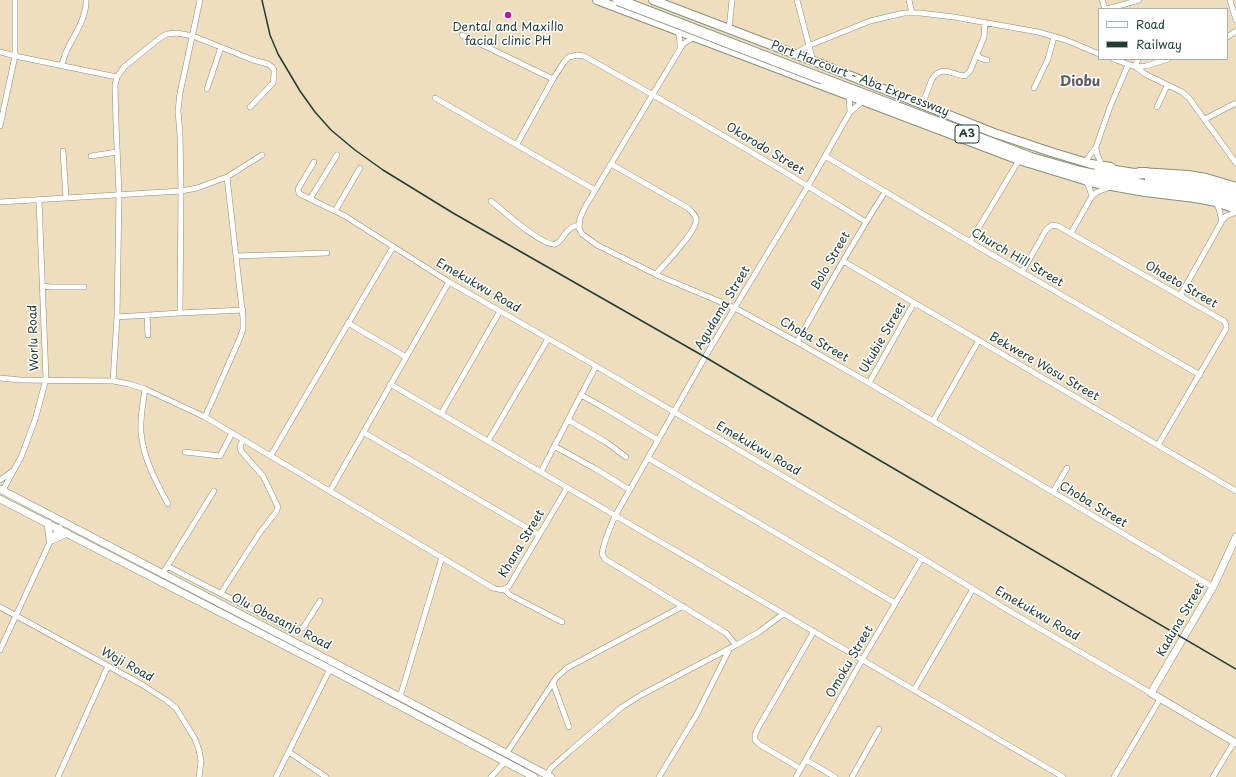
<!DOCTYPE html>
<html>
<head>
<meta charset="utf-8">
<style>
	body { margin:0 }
	#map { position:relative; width:1236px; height:777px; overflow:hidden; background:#efdebe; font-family:"Playpen Sans",sans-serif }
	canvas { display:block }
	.legend { position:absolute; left:1098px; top:8px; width:130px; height:52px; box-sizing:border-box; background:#fff; border:1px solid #a5b1ae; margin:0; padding:5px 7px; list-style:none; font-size:12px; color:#1f3d34 }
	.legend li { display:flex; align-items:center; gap:8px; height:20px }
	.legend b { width:20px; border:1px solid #a5b1ae }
</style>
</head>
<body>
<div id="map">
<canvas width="1236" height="777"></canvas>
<ul class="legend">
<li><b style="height:5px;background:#fff"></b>Road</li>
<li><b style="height:5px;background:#1f3d34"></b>Railway</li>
</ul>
</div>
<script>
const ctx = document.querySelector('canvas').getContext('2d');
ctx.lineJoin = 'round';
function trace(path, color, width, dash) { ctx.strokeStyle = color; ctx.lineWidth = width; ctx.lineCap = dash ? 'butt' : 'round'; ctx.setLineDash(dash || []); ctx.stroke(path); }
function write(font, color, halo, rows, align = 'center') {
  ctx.font = font + ' "Playpen Sans",sans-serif'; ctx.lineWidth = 3; ctx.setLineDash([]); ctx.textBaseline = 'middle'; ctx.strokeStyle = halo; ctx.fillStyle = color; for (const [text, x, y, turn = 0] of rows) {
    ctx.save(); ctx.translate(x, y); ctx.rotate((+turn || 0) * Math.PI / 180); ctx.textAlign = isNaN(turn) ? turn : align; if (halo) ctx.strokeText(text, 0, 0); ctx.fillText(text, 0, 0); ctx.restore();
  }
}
const street = new Path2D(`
	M797,0L813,61
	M909,0L912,13
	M1102,0L1105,9
	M1230,0L1236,20
	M1107,9L1139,0
	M985,22L984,37L977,54L980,58L987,60
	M729,29L732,0
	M678,31L680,42V48
	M462,35L553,79
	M694,37L683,44L680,49L585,207L580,218L579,228L582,234L597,245L659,276L735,308L797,342L869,383L1213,587
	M1227,37L1236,31
	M0,52L15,56L117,77
	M795,54L808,46L870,21L904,13H920L954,17L1038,32L1066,40L1099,54
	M1113,59L1136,67L1145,74L1182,92L1189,98L1236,163
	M61,66C64,60 65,53 68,48C75,34 87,16 86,0
	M1135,67L1138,59
	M1136,67L1146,66L1168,59
	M1034,88L1048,59L1054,37
	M207,89L221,47
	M849,96L850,112
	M435,98L595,190
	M922,105L932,79C942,64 953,75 965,76L970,71L977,54
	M1157,107L1167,86
	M1205,119L1236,103
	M0,126L15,56V0
	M517,144L553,79L564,62L569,57L577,55L584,56C679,109 773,164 866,222
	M1096,147L1097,154L1102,166
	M63,151L66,198
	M91,156L117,152
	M825,156L970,242L1200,375
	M314,162L298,189L299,193L300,194L345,216L449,282L596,366L922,558L1016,615L1151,693
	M1085,162L1096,147L1110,107L1128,65
	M611,164L688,208C691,212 697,215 696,221C695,233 665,264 656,274
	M1086,181L1089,187L1092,196
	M310,199L337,155
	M491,201C502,210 543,247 555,244C562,242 564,232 570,229C572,227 576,226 578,225
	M0,202L181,191L197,188L227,177L262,155
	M1216,202L1219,209L1222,221
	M335,211L360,168
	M1071,233L1092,196L1097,192L1110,187
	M970,242L1019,160
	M236,256L327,253
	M843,261L1236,491
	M1022,272L1046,230L1052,225L1058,226L1224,321L1226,325V329L1158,445
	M42,286L51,287H84
	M1180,296L1222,221L1226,216L1236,212
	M180,313L181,191L180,135L178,111L180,93L200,0
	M147,315L148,335
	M117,317L180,313L243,310
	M348,323L406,357
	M797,342C826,291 853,241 885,192
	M0,378L21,380L113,381L129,384L145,389L205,417L493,588C499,590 504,591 509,586L567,488
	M113,381L117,317L119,194L116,123L115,85L117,77L124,67L160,38L167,34L177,33L193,36L253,60L268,64L272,67L274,70V75L273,83L250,107
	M869,383L914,303
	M390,384L1063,777
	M145,389C143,403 140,418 141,432C143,458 156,482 168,504
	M581,395L601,406L658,440
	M441,414L500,311
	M205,417L240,338L243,329V318L227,177
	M568,420L606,442L626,457
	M933,421L979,340
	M363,432L539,535
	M488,441L548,339
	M554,446L594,468L630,490
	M185,452L220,456L232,433
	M271,455L393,247
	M648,458L895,603
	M541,472L596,366
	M0,480L14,470
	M3,490L21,457L35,420L46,379L39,200
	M330,491L449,282
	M1053,492L1067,468
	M167,566L288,628C293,629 298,630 303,628L320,601
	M163,573L214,491
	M504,589L510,595L562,622
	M221,593L259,534L276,512L278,507L263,476L241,451L240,447L243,439
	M0,607L141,684L166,700L176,708L195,739L199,750L201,761L199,777
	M736,645L726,633L605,559L602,554C604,540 610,528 615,516L705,357L808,186L850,112L863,101
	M0,650L50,542L60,527
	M553,683L569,727
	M914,690L973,589
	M400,697L442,557
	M289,752L326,777
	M506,754L556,678L567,668L683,606
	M806,760L835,777
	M801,769L759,744L755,740V735L758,728L814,631
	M547,775L551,768L570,751L622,707L641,695L736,645L759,632L783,614
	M58,777L108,666
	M276,777L330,669
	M491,777L505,762
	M659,777L697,714L730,648
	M796,777L862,660L922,558
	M852,777L879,729
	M1114,777L1160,699
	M1213,777L1234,742`);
const secondary = new Path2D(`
	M0,489L400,697L551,777
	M0,499L330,669L534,777
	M48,523L50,539
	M1236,537L1213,587L1151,693L1236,743
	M52,540L67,533`);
const primary = new Path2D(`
	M597,0L1019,160L1094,183L1145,192L1195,198L1216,202L1236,209
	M653,0L813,61L994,133L1051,152L1091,164L1111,167
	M1140,172L1188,175L1206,178L1236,187`);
const highway = new Path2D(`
	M823,79L1031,158L1080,172L1143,185L1172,187L1198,191L1217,196L1236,203
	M1099,171L1109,170L1134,174L1146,173
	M1150,179C1180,180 1208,182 1236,194`);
trace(street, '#878e79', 6);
trace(secondary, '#878e79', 8);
trace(primary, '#878e79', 10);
trace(highway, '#878e79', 12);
trace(street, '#fff', 5);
trace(secondary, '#fff', 7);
trace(primary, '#fff', 8);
trace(highway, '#fff', 10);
trace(new Path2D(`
	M262,0L270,35L278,54L300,91L315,112L331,130L355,150L383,170L453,213L705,357L828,430L1236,669`), '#1f3d34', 1.5);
const highwayBridge = new Path2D(`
	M618,0L823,79`);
trace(highwayBridge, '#878e79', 12, []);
trace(highwayBridge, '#fff', 10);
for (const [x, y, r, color] of [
	[508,15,4,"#b5179e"]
]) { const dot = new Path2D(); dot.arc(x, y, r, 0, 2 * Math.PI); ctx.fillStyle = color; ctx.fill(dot); trace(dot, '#fff', 1.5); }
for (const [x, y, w] of [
	[967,134,24]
]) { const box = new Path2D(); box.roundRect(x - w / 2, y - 9, w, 18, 3); ctx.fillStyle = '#fff'; ctx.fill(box); trace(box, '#1f3d34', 1); }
write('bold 11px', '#1f3d34', null, [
	["A3",967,134]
]);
write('12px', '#1f3d34', '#fff', [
	["Dental and Maxillo",508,28],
	["facial clinic PH",508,42]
]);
write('12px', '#1f3d34', '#fff', [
	["Port Harcourt - Aba Expressway",860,79,21],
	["Okorodo Street",765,149,31],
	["Church Hill Street",1017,258,30],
	["Bolo Street",831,261,-60],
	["Ohaeto Street",1181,285,30],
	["Emekukwu Road",478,286,30],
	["Agudama Street",723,308,-59],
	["Worlu Road",34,338,-92],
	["Ukubie Street",883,338,-60],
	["Choba Street",814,340,30],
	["Bekwere Wosu Street",1044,367,30],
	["Emekukwu Road",758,449,30],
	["Choba Street",1093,505,31],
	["Khana Street",522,544,-59],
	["Emekukwu Road",1037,614,30],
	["Kaduna Street",1181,620,-60],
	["Olu Obasanjo Road",281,622,27],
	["Omoku Street",850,662,-60],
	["Woji Road",127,665,29]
]);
write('bold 14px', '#5f6061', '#fff', [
	["Diobu",1080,82]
]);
</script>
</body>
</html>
